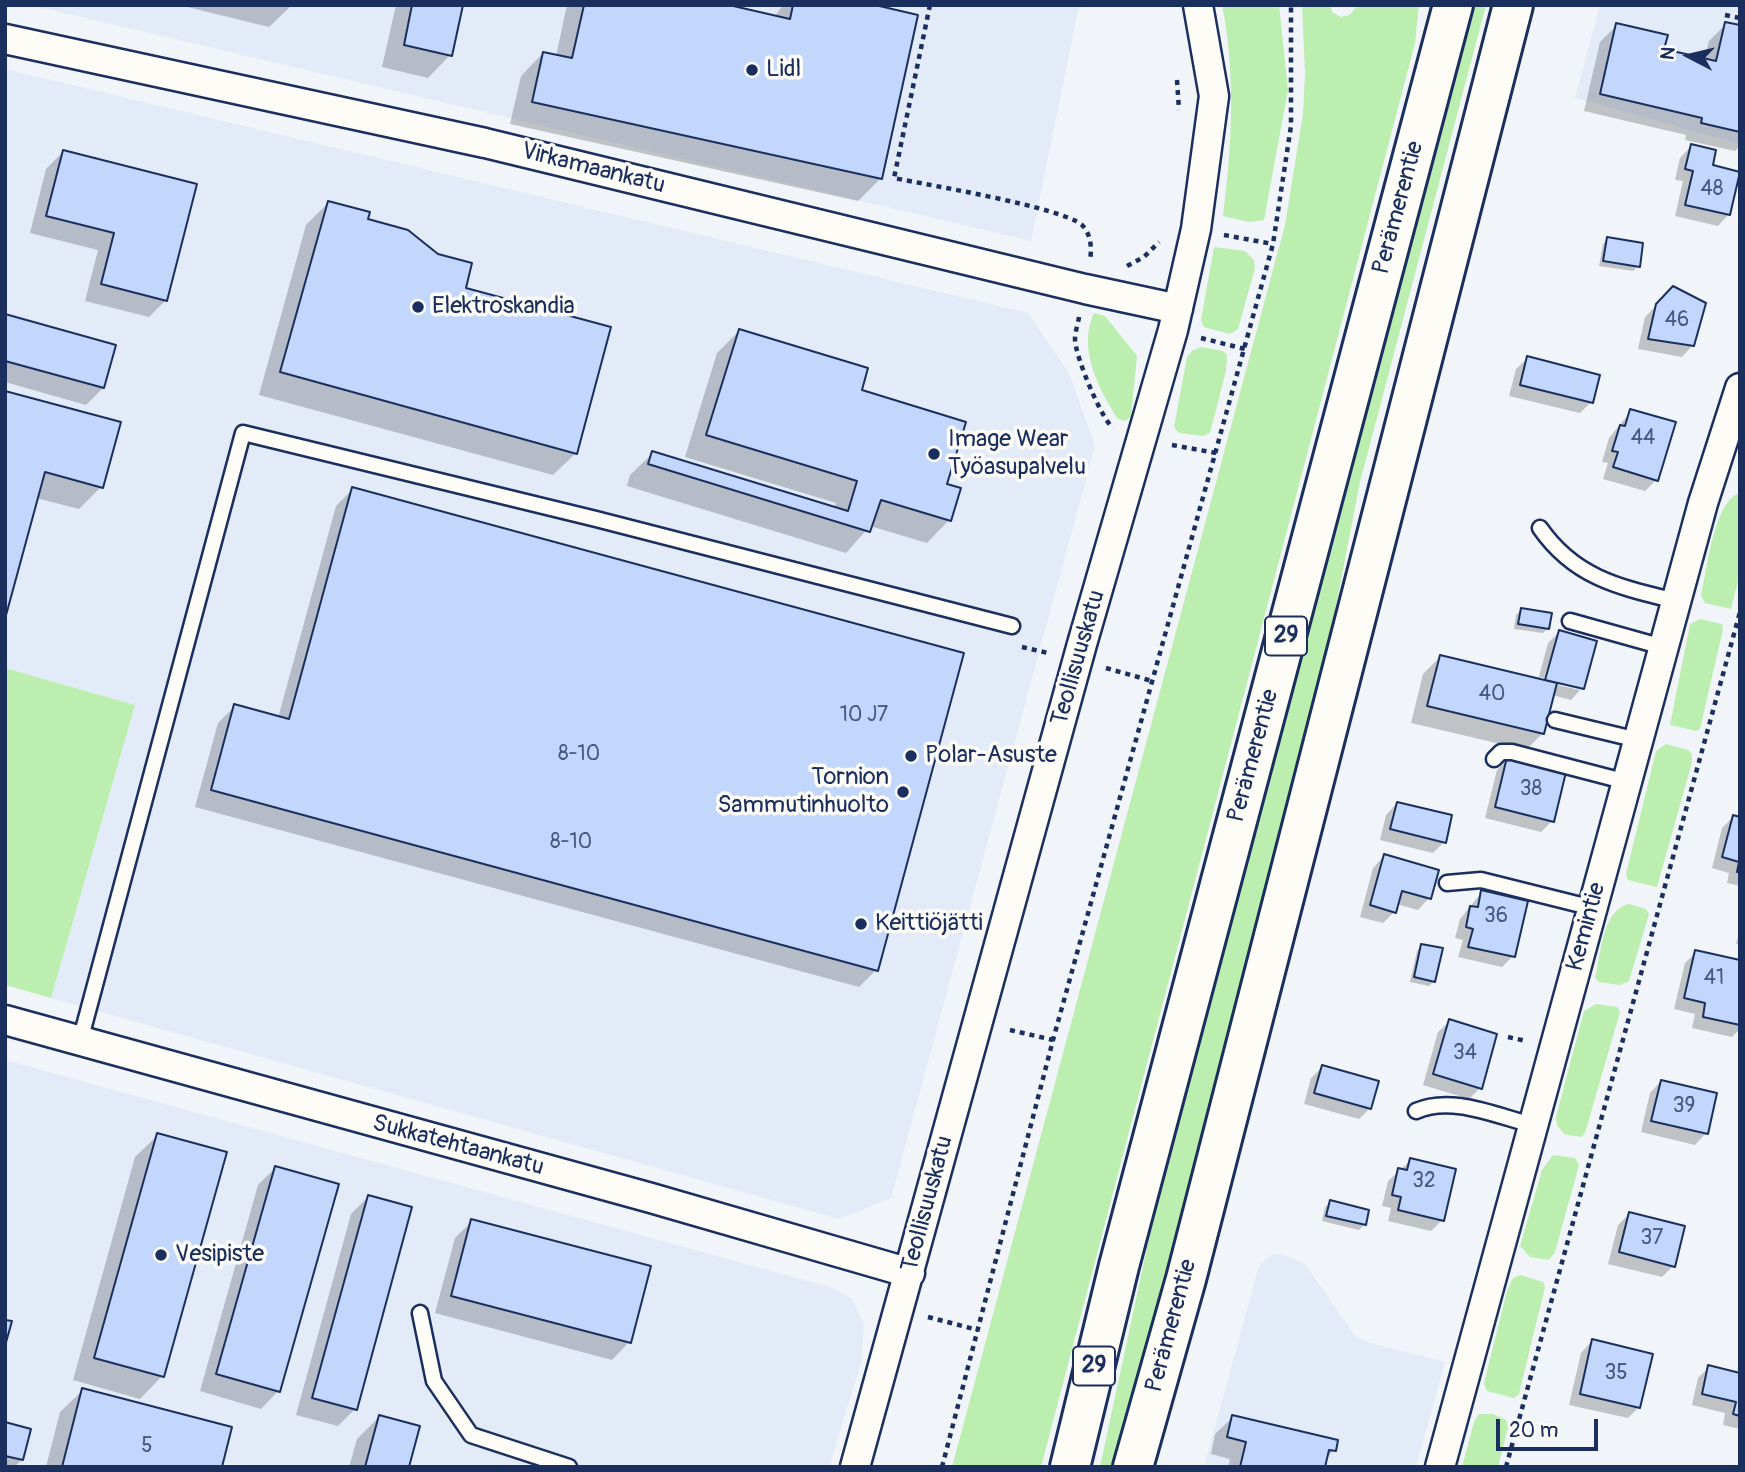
<!DOCTYPE html>
<html>
<head>
<meta charset="utf-8">
<style>
	body { margin:0 }
	#map { position:relative; width:1745px; height:1472px; overflow:hidden; background:#f1f4f8; font-family:Pangolin,sans-serif }
	canvas { display:block }
	.frame { position:absolute; inset:0; border:7px solid #1b2f5e; pointer-events:none }
	.north { position:absolute; left:1654px; top:21px; width:70px; height:70px; -webkit-text-stroke:5px #fdfcf7; paint-order:stroke; rotate:277deg; font-size:19px; font-weight:700; line-height:28px; text-align:center; color:#1b2f5e }
	.north::after { content:''; display:block; margin:auto; width:24px; height:32px; background:#1b2f5e; clip-path:polygon(50% 0,100% 100%,50% 72%,0 100%) }
	.scale { position:absolute; left:1496px; top:1419px; width:102px; height:32px; box-sizing:border-box; border:4px solid #1b2f5e; border-top:0; padding-left:9px; font-size:21px; line-height:24px; white-space:nowrap; color:#1b2f5e; -webkit-text-stroke:5px #fdfcf7; paint-order:stroke }
</style>
</head>
<body>
<div id="map">
<canvas width="1745" height="1472"></canvas>
<div class="frame"></div>
<div class="north">N</div>
<div class="scale">20 m</div>
</div>
<script>
const ctx = document.querySelector('canvas').getContext('2d');
ctx.lineJoin = 'round';
function fillPath(path, color) { ctx.fillStyle = color; ctx.fill(path, 'evenodd'); }
function trace(path, color, width, dash) { ctx.strokeStyle = color; ctx.lineWidth = width; ctx.lineCap = dash ? 'butt' : 'round'; ctx.setLineDash(dash || []); ctx.stroke(path); }
function write(font, color, halo, rows, align = 'center') {
  ctx.font = font + ' Pangolin,sans-serif'; ctx.lineWidth = 7; ctx.setLineDash([]); ctx.textBaseline = 'middle'; ctx.strokeStyle = halo; ctx.fillStyle = color; for (const [text, x, y, turn = 0] of rows) {
    ctx.save(); ctx.translate(x, y); ctx.rotate((+turn || 0) * Math.PI / 180); ctx.textAlign = isNaN(turn) ? turn : align; if (halo) ctx.strokeText(text, 0, 0); ctx.fillText(text, 0, 0); ctx.restore();
  }
}
fillPath(new Path2D(`
	M31,5H1079L1031,241Z
	M1600,5H1740V144L1575,98Z
	M5,69L1028,313L1069,373L1095,446L891,1198L839,1219L51,998L135,705L5,668Z
	M5,1060L833,1288L852,1299L864,1324L861,1363L829,1467H5Z
	M1282,1254L1305,1264L1355,1336L1370,1343L1445,1362L1416,1467H1204L1259,1266L1271,1255Z`), '#e3ebf9');
fillPath(new Path2D(`
	M1222,5H1279L1288,90L1264,220L1249,222L1223,216C1232,146 1236,74 1222,5Z
	M1302,5H1331L1332,12L1341,17L1350,15L1357,5H1419L1415,43L1041,1467H952L1285,225L1303,114L1305,73Z
	M1473,5H1486L1360,482L1327,652L1116,1467H1100L1154,1215Z
	M1214,247L1245,251L1254,260L1255,268L1238,329L1230,334L1204,327L1201,320Z
	M1094,313L1105,316L1137,356L1131,416L1126,421L1118,419C1099,390 1077,348 1094,313Z
	M1202,347L1223,351L1227,355L1226,371L1210,433L1203,436L1179,433L1174,427L1187,357L1193,350Z
	M1740,493V574L1731,609L1705,603L1701,596C1707,570 1714,500 1740,493Z
	M1700,619L1722,624L1723,629L1700,729L1696,731L1670,725L1690,624Z
	M5,668L135,705L51,998L5,985Z
	M1666,744L1688,750L1692,754V762L1657,887L1628,880L1626,874L1656,751Z
	M1629,904L1646,909L1649,914L1629,981L1620,985L1599,982L1595,978C1601,954 1602,910 1629,904Z
	M1596,1004L1617,1007L1620,1012L1585,1133L1581,1137L1564,1134L1557,1125L1556,1117L1584,1011Z
	M1553,1155L1575,1158L1579,1165L1555,1252L1549,1260L1530,1257L1520,1246L1542,1170Z
	M1520,1275L1543,1282L1545,1287L1519,1394L1514,1398L1487,1391L1484,1383L1507,1291L1513,1278Z
	M1479,1414H1493L1506,1420L1508,1428L1498,1467H1462L1474,1422Z`), '#bbeeaf');
fillPath(new Path2D(`
	M179,5H292L269,27Z
	M396,5H461L450,55L428,78L382,67Z
	M567,5H721L774,17L783,5H866L881,178L858,201L510,124L521,76L543,53L556,56Z
	M1726,24L1740,27V146L1735,151L1685,140L1686,135L1584,111L1600,42L1617,25L1662,50L1704,60L1709,41Z
	M1691,146L1711,167L1729,214L1718,226L1675,216L1683,181L1675,180L1680,158Z
	M63,152L166,300L149,317L85,301L98,250L30,233L46,169Z
	M328,203L464,289L576,453L553,475L259,395L306,225Z
	M1608,239L1638,266L1633,271L1599,266L1603,244Z
	M1674,288L1693,345L1682,357L1638,349L1645,317Z
	M5,316L103,388L86,405L5,382Z
	M739,331L859,391L945,485L949,520L927,543L870,526L846,553L627,486L630,475L653,453L834,508L836,503L685,457L717,353Z
	M1528,358L1591,402L1580,413L1509,396L1516,369Z
	M5,392L101,487L79,509L36,498Z
	M1631,411L1656,480L1645,491L1603,479L1608,463L1602,462L1609,438Z
	M353,489L876,970L859,987L195,807L218,723L235,706L278,718L336,506Z
	M1521,610L1548,628L1543,633L1514,629L1516,615Z
	M1559,632L1544,678L1540,677L1539,681L1580,690L1571,700L1552,695L1543,733L1526,750L1411,723L1423,674L1440,657L1538,680L1548,643Z
	M1508,759L1552,821L1541,832L1485,818L1497,770Z
	M1397,803L1444,842L1433,853L1380,840L1386,815Z
	M1733,817L1740,819V886L1727,883L1729,873L1712,868L1722,828Z
	M1384,856L1429,898L1418,910L1396,904L1394,912L1383,923L1360,917L1373,868Z
	M1482,892L1513,956L1502,967L1458,957L1463,940L1455,938L1460,919Z
	M1740,930V944H1736Z
	M1422,945L1434,981L1429,986L1410,982L1417,951Z
	M1696,952L1740,962V1029L1732,1037L1692,1028L1695,1014L1674,1009L1685,963Z
	M1450,1021L1480,1088L1469,1099L1423,1085L1438,1032Z
	M1322,1067L1370,1108L1359,1119L1304,1104L1311,1078Z
	M1661,1081L1706,1133L1695,1145L1641,1132L1650,1093Z
	M158,1135L162,1376L140,1399L73,1380L135,1157Z
	M1411,1160L1442,1220L1431,1231L1388,1221L1391,1208L1382,1206L1388,1181Z
	M275,1168L278,1391L261,1409L200,1391L258,1185Z
	M368,1197L355,1409L338,1426L296,1415L351,1214Z
	M1330,1202L1364,1225L1359,1230L1322,1221L1325,1207Z
	M1629,1214L1673,1266L1662,1277L1608,1264L1618,1225Z
	M472,1221L629,1342L612,1360L435,1313L455,1238Z
	M1592,1341L1639,1407L1628,1418L1569,1405L1581,1353Z
	M1709,1367L1740,1374V1429L1723,1425L1725,1413L1692,1405L1698,1378Z
	M83,1390L220,1467H46L60,1412Z
	M379,1417L407,1467H349L357,1439Z
	M1233,1417L1334,1450L1325,1459L1323,1467H1228L1230,1459L1211,1454L1215,1434Z
	M5,1424L22,1460L14,1467H5Z`), '#0003');
const building = new Path2D(`
	M412,5H463L452,56L404,45Z
	M584,5H729L790,19L793,5H875L918,15L882,179L532,102L543,52L572,58Z
	M1725,22L1740,25V132L1701,123L1702,118L1600,94L1616,23L1668,35L1664,49L1716,61Z
	M1691,144L1716,150L1713,165L1740,172L1730,215L1685,205L1693,171L1685,169Z
	M63,150L197,184L167,301L101,284L114,233L46,216Z
	M328,201L370,212L368,219L408,230L438,254L472,263L466,288L611,327L577,454L280,372Z
	M1607,237L1643,243L1640,267L1603,261Z
	M1673,286L1706,303L1694,346L1648,339L1656,304Z
	M5,314L116,345L104,388L5,361Z
	M739,329L868,368L862,390L966,422L947,484L961,488L951,521L881,500L870,532L648,464L652,451L848,511L857,481L706,435Z
	M1527,356L1600,375L1593,403L1520,385Z
	M5,391L121,422L103,488L45,472L5,619Z
	M1630,409L1676,422L1658,481L1613,467L1618,452L1612,451L1620,425L1625,426Z
	M352,487L964,653L878,971L211,790L234,704L289,719Z
	M1521,608L1552,613L1549,629L1518,624Z
	M1559,630L1597,641L1584,689L1545,680Z
	M1440,655L1557,683L1544,734L1427,706Z
	M1507,757L1566,772L1554,822L1495,807Z
	M1397,802L1452,815L1446,843L1390,829Z
	M1733,815L1740,817V872H1737L1739,862L1722,857Z
	M1384,854L1439,870L1431,899L1402,891L1396,913L1370,905Z
	M1481,890L1528,901L1515,957L1468,947L1473,929L1466,927L1470,906L1478,907Z
	M1421,944L1443,948L1435,982L1414,977Z
	M1695,950L1740,960V1025L1703,1017L1705,1003L1684,998Z
	M1449,1019L1497,1034L1482,1089L1433,1074Z
	M1322,1065L1379,1081L1371,1109L1314,1093Z
	M1661,1080L1717,1093L1708,1134L1651,1121Z
	M157,1133L227,1152L164,1377L94,1358Z
	M1410,1158L1456,1169L1444,1221L1398,1210L1401,1197L1392,1195L1398,1168L1407,1170Z
	M275,1166L339,1184L280,1392L216,1374Z
	M368,1195L412,1207L357,1410L312,1398Z
	M1330,1200L1369,1210L1366,1225L1326,1216Z
	M1629,1212L1685,1226L1675,1267L1619,1252Z
	M471,1219L651,1266L631,1343L451,1296Z
	M5,1320L12,1321L5,1346Z
	M1592,1339L1653,1354L1640,1408L1580,1394Z
	M1708,1365L1740,1373V1416L1733,1414L1736,1402L1702,1394Z
	M82,1388L232,1427L222,1467H62Z
	M379,1415L420,1426L409,1467H365Z
	M1232,1415L1338,1440L1336,1451L1329,1450L1325,1467H1240L1246,1442L1227,1437Z
	M5,1422L31,1429L23,1460L5,1456Z`);
fillPath(building, '#c3d6fb');
trace(building, '#1b2f5e', 2);
const service = new Path2D(`
	M1540,528C1575,578 1619,587 1676,601
	M1570,621L1663,647
	M1555,720L1638,740
	M1494,759L1501,752H1512L1627,782
	M1447,883L1481,880L1593,908
	M80,1041L243,433L596,519L1012,626
	M1416,1111C1452,1095 1496,1116 1533,1125
	M420,1313L434,1381L471,1435L569,1467`);
const minor = new Path2D(`
	M5,39L485,143L1085,289L1178,309
	M5,1020L651,1198L910,1273
	M855,1467L1082,644L1173,330L1196,229L1214,96L1198,5
	M1440,1467L1703,503L1740,388`);
const trunk = new Path2D(`
	M1070,1467L1119,1266L1453,5
	M1133,1467L1186,1279L1513,5`);
trace(service, '#1b2f5e', 19);
trace(minor, '#1b2f5e', 33);
trace(trunk, '#1b2f5e', 44);
trace(new Path2D(`
	M930,5L894,178C928,185 1061,207 1082,225C1091,234 1092,248 1090,260
	M1725,15L1740,18
	M1177,80L1179,110
	M1224,235L1273,244
	M1127,266L1144,257L1159,242
	M1079,317C1078,324 1075,332 1075,339C1075,356 1101,418 1113,428
	M1201,338L1245,349
	M1172,445L1216,453
	M1022,647L1048,653
	M1106,668L1152,681
	M1010,1030L1053,1040
	M1508,1037L1526,1041
	M928,1317L978,1330
	M942,1467L1053,1040L1273,244L1291,126V5
	M1506,1467L1740,612`), '#1b2f5e', 4.5, [5, 5]);
trace(service, '#fdfcf7', 14);
trace(minor, '#fdfcf7', 28);
trace(trunk, '#fdfcf7', 38);
for (const [x, y, r, color] of [
	[752,70,7,"#1b2f5e"],
	[418,307,7,"#1b2f5e"],
	[934,454,7,"#1b2f5e"],
	[911,756,7,"#1b2f5e"],
	[903,792,7,"#1b2f5e"],
	[861,924,7,"#1b2f5e"],
	[161,1255,7,"#1b2f5e"]
]) { const dot = new Path2D(); dot.arc(x, y, r, 0, 2 * Math.PI); ctx.fillStyle = color; ctx.fill(dot); trace(dot, '#fdfcf7', 2.5); }
write('21px', '#455985', null, [
	["48",1712,190],
	["46",1677,321],
	["44",1643,439],
	["40",1492,695],
	["10 J7",864,716],
	["8-10",579,755],
	["38",1531,790],
	["8-10",571,843],
	["36",1496,917],
	["41",1714,979],
	["34",1465,1054],
	["39",1684,1107],
	["32",1424,1182],
	["37",1652,1239],
	["35",1616,1374],
	["5",147,1447]
]);
for (const [x, y, w] of [
	[1286,636,42],
	[1094,1366,42]
]) { const box = new Path2D(); box.roundRect(x - w / 2, y - 19.5, w, 39, 5); ctx.fillStyle = '#fdfcf7'; ctx.fill(box); trace(box, '#1b2f5e', 2); }
write('bold 23px', '#1b2f5e', null, [
	["29",1286,636],
	["29",1094,1366]
]);
write('24px', '#1b2f5e', '#fdfcf7', [
	["Lidl",766,70],
	["Elektroskandia",432,307],
	["Image Wear",948,440],
	["Työasupalvelu",948,468],
	["Polar-Asuste",925,756],
	["Tornion",889,778,"right"],
	["Sammutinhuolto",889,806,"right"],
	["Keittiöjätti",875,924],
	["Vesipiste",175,1255]
], 'left');
write('24px', '#1b2f5e', '#fdfcf7', [
	["Virkamaankatu",593,169,14],
	["Perämerentie",1399,208,-75],
	["Teollisuuskatu",1079,658,-74],
	["Perämerentie",1254,756,-75],
	["Kemintie",1587,927,-75],
	["Sukkatehtaankatu",458,1146,15],
	["Teollisuuskatu",928,1204,-75],
	["Perämerentie",1172,1326,-75]
]);
</script>
</body>
</html>
